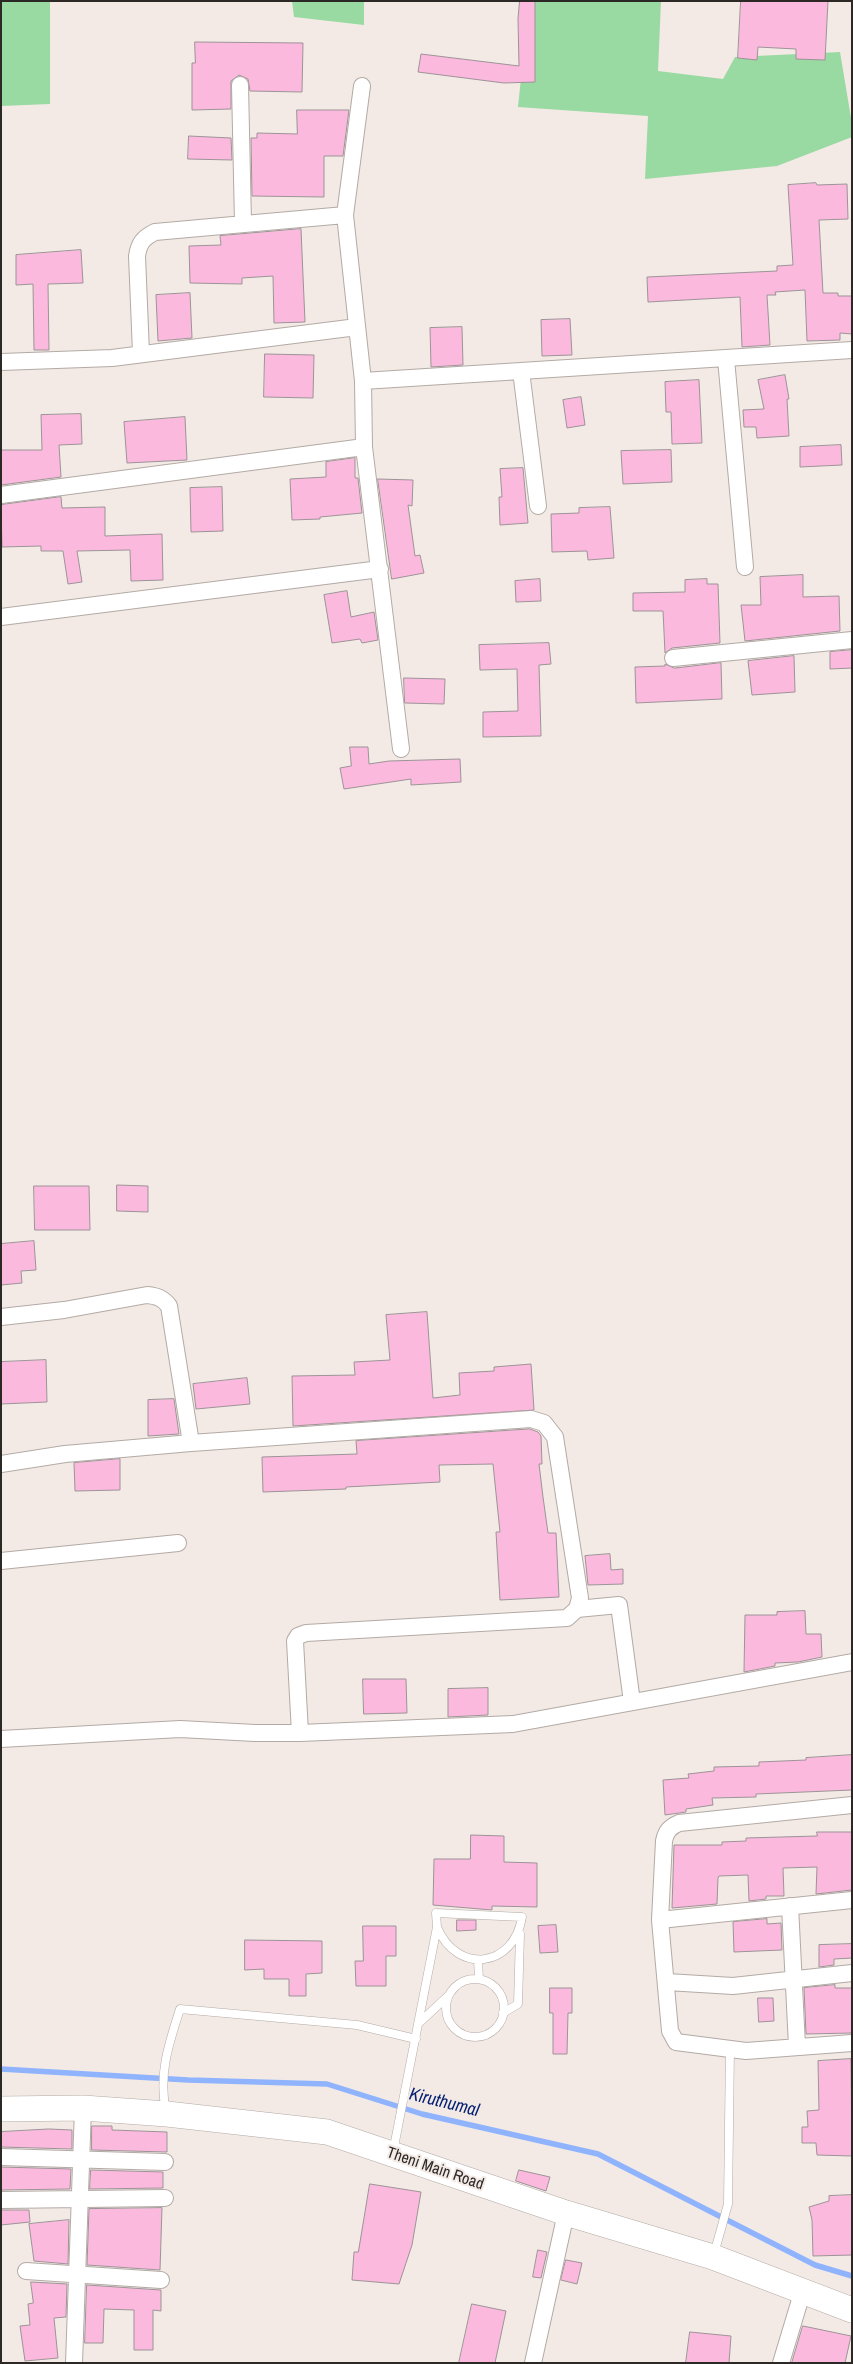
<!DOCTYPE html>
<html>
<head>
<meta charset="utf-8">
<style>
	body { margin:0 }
	#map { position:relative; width:853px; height:2364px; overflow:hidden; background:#f3eae5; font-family:"Archivo Narrow",sans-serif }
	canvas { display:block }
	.frame { position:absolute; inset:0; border:2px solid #2b2826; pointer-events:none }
</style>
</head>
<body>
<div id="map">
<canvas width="853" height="2364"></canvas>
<div class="frame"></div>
</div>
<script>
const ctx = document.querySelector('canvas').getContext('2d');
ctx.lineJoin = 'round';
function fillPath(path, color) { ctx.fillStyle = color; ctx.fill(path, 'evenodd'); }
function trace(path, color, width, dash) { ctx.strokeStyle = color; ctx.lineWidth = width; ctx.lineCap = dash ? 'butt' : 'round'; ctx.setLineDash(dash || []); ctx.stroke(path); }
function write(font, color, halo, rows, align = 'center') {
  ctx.font = font + ' "Archivo Narrow",sans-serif'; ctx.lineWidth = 4; ctx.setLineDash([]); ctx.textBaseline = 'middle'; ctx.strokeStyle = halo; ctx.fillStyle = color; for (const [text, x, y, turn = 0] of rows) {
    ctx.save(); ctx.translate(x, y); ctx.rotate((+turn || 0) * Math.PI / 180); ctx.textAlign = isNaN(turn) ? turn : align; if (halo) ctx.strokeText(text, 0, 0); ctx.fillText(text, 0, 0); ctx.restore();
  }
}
fillPath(new Path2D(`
	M1,1H50V104L1,106Z
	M292,1H364V25L294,17Z
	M529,1H661L658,71L723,79L735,57L840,52L852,124V137L777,166L645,179L648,116L518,107Z`), '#99d9a2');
trace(new Path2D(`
	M1,2069L188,2080L327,2084L422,2114L598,2154L815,2265L852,2276`), '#90b3fd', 5.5);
const building = new Path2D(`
	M520,1H535V82L504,83L418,72L421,54L519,66L518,19Z
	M741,1H828L825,60L796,59V49L758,47L757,60L738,58Z
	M195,42L303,43L302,92L250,91L248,79L239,75L231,81V109L192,110V63H195Z
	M297,110H349L343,156H324V197L252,196L251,138H257V133L297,134Z
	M189,136L231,138L232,160L188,159Z
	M816,183L817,185L847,184L848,219L819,220L823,293H838V296H852V334L840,333V340L807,341L805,290L775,292L776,295H767L770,345L742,347L740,297L648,302L647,277L777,271V266L793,265L788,185Z
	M301,229L305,322L274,323L273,276L242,278V284L190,283L189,246L221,245L220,236Z
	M81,250L83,283L48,284L49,350H34L33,284L16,285V255Z
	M190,293L192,338L158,341L156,295Z
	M570,319L572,355L542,356L541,320Z
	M462,327L463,365L431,367L430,328Z
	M265,354L314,355L313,398L264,397Z
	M785,375L789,399H787L789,436L757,438L756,427H744L743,410L764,409L758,380Z
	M699,380L702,443L672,444L671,412H666L665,382Z
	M581,397L585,425L567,428L563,400Z
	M81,414L82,444L59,445L61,477L1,485V450H42L41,415Z
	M185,417L187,460L127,463L124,422Z
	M841,445L842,465L800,467V447Z
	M671,450L672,482L623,484L621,451Z
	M355,458V478H358L362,513L320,517V519L292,520L290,479L326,477V462Z
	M523,468L528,523L500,525L499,497H502L500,469Z
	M378,479L413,480L412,506L408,505L415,556L420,555L424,573L392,579Z
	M222,487L223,531L191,532L190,488Z
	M61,497L62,508L105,507V536L162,534L163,580L131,581L130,550L77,551L82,582L68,584L63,551H41V546L2,547L1,505Z
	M610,507L614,558L588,560L587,551L552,552L551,514L579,513V508Z
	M803,575V597L839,596L840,631L745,641L741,605H761L760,577Z
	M540,579L541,601L516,602L515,581Z
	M707,579V584H718L720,643L672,648L665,653L663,611H633V593L685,592V580Z
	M347,591L351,617L374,612L378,640L362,643L360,639L332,643L324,595Z
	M549,643L551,664L539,665L541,736L483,737V712L518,711L517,669L480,670L479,645Z
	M852,650V668L830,669V652Z
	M794,656L795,692L752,695L748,661Z
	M721,663L722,699L636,703L635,667L665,666V664L674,668Z
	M404,678L445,679L444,704L405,703Z
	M350,747H368L369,764L389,761L460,759L461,782L411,785V779L344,789L340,768L351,766Z
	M117,1185L148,1186V1212L117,1211Z
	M34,1186H89L90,1230H35Z
	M34,1241L36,1270L21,1271L22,1283L1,1285V1244Z
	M427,1312L433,1398L460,1395L459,1373L494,1371V1367L531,1364L534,1410L293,1426L292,1376L355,1375L354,1362L390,1360L386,1315Z
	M46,1360L47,1402L1,1404V1362Z
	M247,1378L250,1404L196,1409L193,1384Z
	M174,1399L179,1434L148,1436V1400Z
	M530,1429L538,1432L541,1436L542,1464H539L543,1497L548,1533H556L559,1597L500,1600L496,1532H500L493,1464L439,1465L440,1482L346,1487V1489L263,1492L262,1457L357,1454L356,1441Z
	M120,1459V1490L75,1491L74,1463Z
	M610,1554L611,1570L623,1569V1584L588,1585L585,1556Z
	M805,1611L806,1634H821L822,1657L798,1662L775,1663V1666L744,1672L745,1615H777V1612Z
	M363,1679H406L407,1713L364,1714Z
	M488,1688V1715L448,1717V1689Z
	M852,1755V1790L756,1794V1797L712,1798L713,1805L686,1809V1812L665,1815L663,1780L689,1778L688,1774L714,1771V1767L759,1766V1762L806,1760V1758Z
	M817,1832H852V1890L816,1894L817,1867L783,1868L784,1896H766V1899L749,1901L748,1875L719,1876L718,1878L717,1904L672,1908L674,1845H722V1842L746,1841V1838L817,1836Z
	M471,1835L504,1836V1862L537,1863V1907L492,1906V1910L433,1905L434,1859H470Z
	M767,1919V1924L781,1923L782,1950L734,1952L733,1922Z
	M457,1920H476V1930L457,1931Z
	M556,1925L558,1952L540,1953L538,1926Z
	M363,1926H396V1956H386V1986H356L355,1961H363Z
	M245,1940L322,1941V1973L306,1974V1996H289V1979H264V1969L245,1970Z
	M852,1944V1958L834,1959V1965L819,1967V1945Z
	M835,1985V1988H852V2033L806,2034L804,1988Z
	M550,1988H572V2013H568L567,2054H553V2013H550Z
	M758,1998H773L774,2021L759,2022Z
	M851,2059L852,2156L817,2155L816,2143H802V2127H808L807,2111L819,2110L818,2061Z
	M92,2126H112V2130L167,2132V2152L92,2150Z
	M49,2129L72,2130V2149L1,2147V2132Z
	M1,2167L71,2169L70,2189L1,2190Z
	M91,2170L163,2172V2188L90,2189Z
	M519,2170L550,2177L546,2191L516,2181Z
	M370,2184L421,2192L412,2245L399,2284L352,2280L354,2252H358Z
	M852,2195V2255L813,2256L812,2220L809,2207L829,2201V2196Z
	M162,2208L160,2270L87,2265L89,2209Z
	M1,2210H29L30,2222L1,2225Z
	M69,2220L68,2264L34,2261L29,2224Z
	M538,2250L547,2252L541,2278L533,2277Z
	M566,2260L582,2263L577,2284L561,2280Z
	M31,2282L67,2284L66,2317L54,2318L58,2358L25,2361L20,2326L30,2325L28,2304L33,2303Z
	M87,2285L161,2290V2311L153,2310V2350H134V2310L104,2309L103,2343H85Z
	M472,2304L506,2311L495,2363H459Z
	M803,2326L851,2336L845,2363H792Z
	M690,2332L731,2336L729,2363H686Z`);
fillPath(building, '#fcb9de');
trace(building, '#9c9397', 1);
const lane = new Path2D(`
	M478,1960L479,1979
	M446 2008a29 29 0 1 1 58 0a29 29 0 1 1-58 0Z
	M503,2013L518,2004L520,1934
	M419,2023L448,1996
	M166,2111C158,2075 169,2043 180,2009L357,2025L416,2039
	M393,2152L437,1927L436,1913L522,1917C514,1968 457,1975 437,1927
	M714,2254L728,2204L730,2048`);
const street = new Path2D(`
	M240,85L243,223
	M362,86L345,215L363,381
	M141,353L137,256C139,243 143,238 155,232L345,215
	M726,359L745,567
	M1,362L112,358L357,327
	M521,371L538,506
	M364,447L401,749
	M1,495L364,447L363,381L852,350
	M1,617L380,569
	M673,658L852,640
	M1,1317L64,1310L147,1295C157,1296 163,1298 169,1306L191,1443
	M1,1464L65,1454L191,1443L531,1419L544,1423L555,1437L580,1598L577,1609L567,1618L306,1633L298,1636L295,1641L300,1733H255L180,1729L1,1739
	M1,1561L178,1543
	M577,1609L619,1605L632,1702
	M300,1733L513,1724L852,1662
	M852,1805L679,1823C670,1827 666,1831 664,1841L660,1920L670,2031L676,2042L746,2051L852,2043
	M790,1906L797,2046
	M660,1920L852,1900
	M667,1982L733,1986L852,1973
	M1,2157L165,2162
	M1,2200L165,2198
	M26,2271L161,2280
	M74,2363L83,2108
	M533,2363L566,2213
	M781,2363L803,2290`);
const primary = new Path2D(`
	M1,2109L83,2108L167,2114L327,2132L566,2213L713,2257L852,2310`);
trace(lane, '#b3aaa5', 9);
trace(street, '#b3aaa5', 18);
trace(primary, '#b3aaa5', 26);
trace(lane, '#fff', 8);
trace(street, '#fff', 16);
trace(primary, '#fff', 25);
write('16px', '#2b2826', '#f3eae5', [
	["Theni Main Road",435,2169,19]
]);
write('italic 18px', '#072274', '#f3eae5', [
	["Kiruthumal",444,2103,14]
]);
</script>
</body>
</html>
